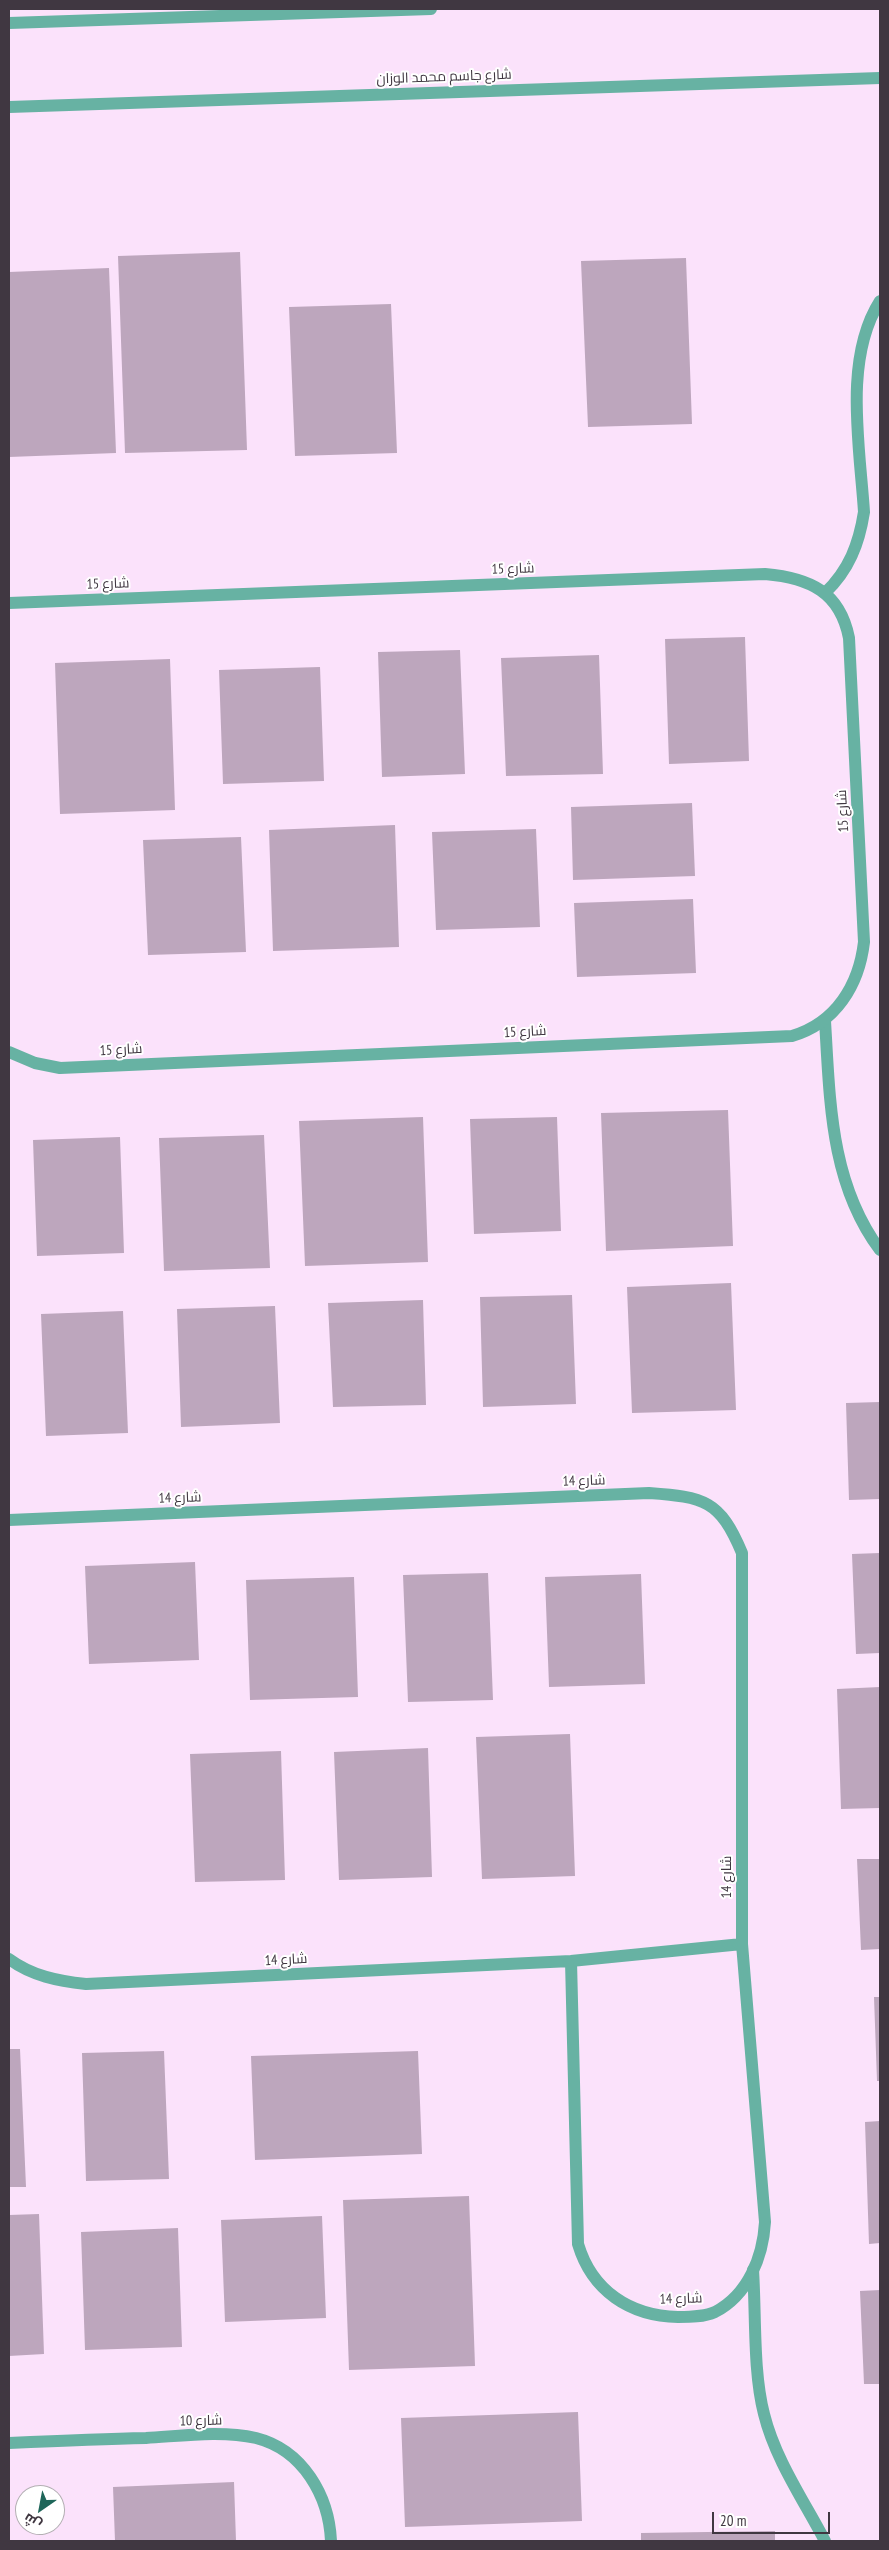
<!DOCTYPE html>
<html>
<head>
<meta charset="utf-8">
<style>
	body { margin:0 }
	#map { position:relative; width:889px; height:2550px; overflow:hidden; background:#fbe2fb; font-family:"PT Sans Narrow",Cairo,sans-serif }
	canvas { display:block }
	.frame { position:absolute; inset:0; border:10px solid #403741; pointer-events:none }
	.north { position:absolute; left:15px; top:2485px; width:50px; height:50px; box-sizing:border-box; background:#fff; border:1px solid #b3afb3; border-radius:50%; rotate:213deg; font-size:14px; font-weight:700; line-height:20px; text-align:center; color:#403741 }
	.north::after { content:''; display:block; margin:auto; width:18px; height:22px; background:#1f665a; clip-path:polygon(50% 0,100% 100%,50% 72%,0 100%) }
	.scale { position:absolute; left:712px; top:2512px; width:118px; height:22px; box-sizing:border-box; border:2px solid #403741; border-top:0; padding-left:6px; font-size:15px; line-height:18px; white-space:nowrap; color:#403741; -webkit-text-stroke:4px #fff; paint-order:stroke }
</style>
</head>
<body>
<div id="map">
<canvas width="889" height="2550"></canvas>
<div class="frame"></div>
<div class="north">ش</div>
<div class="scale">20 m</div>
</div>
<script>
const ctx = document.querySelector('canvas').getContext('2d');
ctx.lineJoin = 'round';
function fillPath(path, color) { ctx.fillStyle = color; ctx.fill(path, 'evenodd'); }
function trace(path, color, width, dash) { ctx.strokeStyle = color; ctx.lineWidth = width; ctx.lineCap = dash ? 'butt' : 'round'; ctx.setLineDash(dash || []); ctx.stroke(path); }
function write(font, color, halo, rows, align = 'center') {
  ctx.font = font + ' "PT Sans Narrow",Cairo,sans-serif'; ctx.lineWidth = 4; ctx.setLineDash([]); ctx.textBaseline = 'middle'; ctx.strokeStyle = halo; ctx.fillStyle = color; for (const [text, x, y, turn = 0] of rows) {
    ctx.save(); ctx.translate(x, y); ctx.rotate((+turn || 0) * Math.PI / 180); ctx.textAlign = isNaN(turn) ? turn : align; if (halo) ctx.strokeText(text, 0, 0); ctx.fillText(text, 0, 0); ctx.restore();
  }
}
fillPath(new Path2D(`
	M240,252L247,450L125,453L118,256Z
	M686,258L692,424L588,427L581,261Z
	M109,268L116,453L9,457V272Z
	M391,304L397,453L295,456L289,307Z
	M745,637L749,761L669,764L665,639Z
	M460,650L465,774L382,777L378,652Z
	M599,655L603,774L506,776L501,658Z
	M170,659L175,810L60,814L55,663Z
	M320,667L324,781L223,784L219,670Z
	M692,803L695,876L573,880L571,807Z
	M395,825L399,947L273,951L269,830Z
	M536,829L540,927L436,930L432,832Z
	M241,837L246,952L148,955L143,840Z
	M693,899L696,973L577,977L574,903Z
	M728,1110L733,1246L606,1251L601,1113Z
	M423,1117L428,1262L305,1266L299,1121Z
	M557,1117L561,1231L474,1234L470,1119Z
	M264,1135L270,1268L164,1271L159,1138Z
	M120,1137L124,1253L37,1256L33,1140Z
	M731,1283L736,1410L632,1413L627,1287Z
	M572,1295L576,1404L483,1407L480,1297Z
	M423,1300L426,1405L333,1407L328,1303Z
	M275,1306L280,1423L181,1427L177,1309Z
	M123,1311L128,1433L46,1436L41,1314Z
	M880,1402V1499L849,1500L846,1403Z
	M880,1553V1653L856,1654L852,1554Z
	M195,1562L199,1660L89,1664L85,1566Z
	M488,1573L493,1700L408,1702L403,1575Z
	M641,1574L645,1684L549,1687L545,1577Z
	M354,1577L358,1697L250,1700L246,1580Z
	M880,1687V1808L841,1809L837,1689Z
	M570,1734L575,1876L482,1879L476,1737Z
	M428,1748L432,1877L339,1880L334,1752Z
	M281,1751L285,1880L195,1882L190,1754Z
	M857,1859H880V1949L861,1950Z
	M874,1997H880V2081H877Z
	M9,2049H20L26,2187H9Z
	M164,2051L169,2179L86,2181L82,2053Z
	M418,2051L422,2154L255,2160L251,2056Z
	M880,2121V2243L869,2244L865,2122Z
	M469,2196L475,2366L349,2370L343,2200Z
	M39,2214L44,2354L9,2356V2215Z
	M322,2216L326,2318L225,2322L221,2220Z
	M178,2228L182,2347L85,2350L81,2232Z
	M880,2290V2384H864L860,2291Z
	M578,2412L582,2521L405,2527L401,2418Z
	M234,2482L236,2541H115L113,2487Z
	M775,2531V2541H641V2533Z`), '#bda6bd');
trace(new Path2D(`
	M825,593C849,570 859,544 864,512C860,447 843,359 880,301
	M825,1021C830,1101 830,1183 880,1250
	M753,2270C756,2315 753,2372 764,2414C775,2459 804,2501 825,2541`), '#67b2a3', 12);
trace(new Path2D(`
	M9,603L765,574C810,578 840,592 849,638L864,942C859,985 836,1023 792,1036L60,1068L35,1063L9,1052
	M9,1520L649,1493C704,1497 720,1500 742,1553V1944L765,2222C763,2257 748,2295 715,2312C704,2317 690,2317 678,2317C630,2316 592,2291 578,2244L571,1961
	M9,1959C32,1976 58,1981 86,1984L571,1961L742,1944
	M9,2443C54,2441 100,2439 146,2438C181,2436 221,2430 256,2438C303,2450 329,2496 331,2541`), '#67b2a3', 12);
trace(new Path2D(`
	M9,23L431,9
	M9,107L880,78`), '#67b2a3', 12);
write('14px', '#403741', '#fff', [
	["شارع جاسم محمد الوزان",444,77,-2],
	["شارع 15",513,569,-2],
	["شارع 15",108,584,-2],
	["شارع 15",843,811,-93],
	["شارع 15",525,1032,-3],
	["شارع 15",121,1050,-3],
	["شارع 14",584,1481,-2],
	["شارع 14",180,1498,-2],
	["شارع 14",727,1877,-90],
	["شارع 14",286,1960,-3],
	["شارع 14",681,2299,-2],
	["شارع 10",201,2421,-1]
]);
</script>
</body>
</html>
